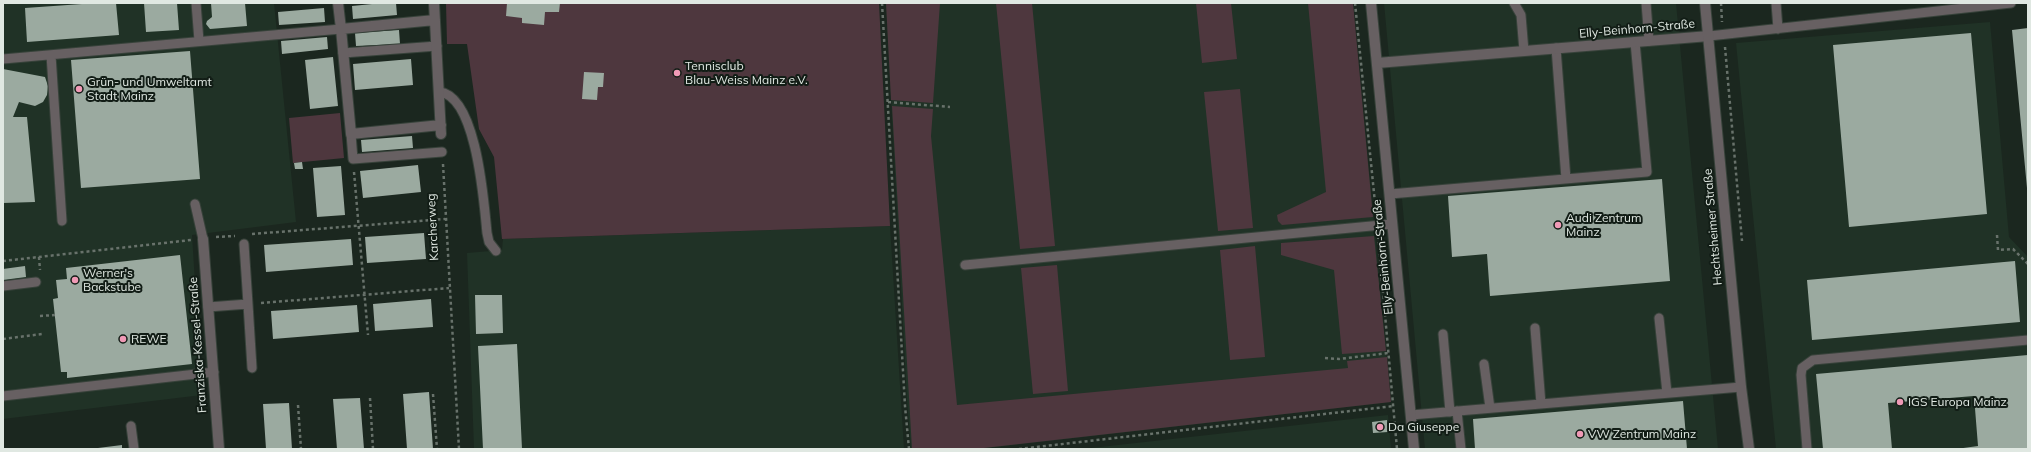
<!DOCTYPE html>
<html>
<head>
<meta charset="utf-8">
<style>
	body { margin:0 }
	#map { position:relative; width:2031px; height:452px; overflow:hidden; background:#1b271f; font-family:Mulish,sans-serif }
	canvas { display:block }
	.frame { position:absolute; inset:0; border:4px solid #e0e8e2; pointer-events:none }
</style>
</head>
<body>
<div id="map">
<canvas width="2031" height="452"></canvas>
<div class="frame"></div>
</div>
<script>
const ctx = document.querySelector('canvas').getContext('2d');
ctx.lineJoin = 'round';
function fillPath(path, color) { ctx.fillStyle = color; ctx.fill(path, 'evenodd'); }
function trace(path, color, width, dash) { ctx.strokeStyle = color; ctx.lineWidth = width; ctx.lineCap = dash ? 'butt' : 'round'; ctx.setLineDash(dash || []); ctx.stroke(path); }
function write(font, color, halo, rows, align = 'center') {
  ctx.font = font + ' Mulish,sans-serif'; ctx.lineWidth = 4; ctx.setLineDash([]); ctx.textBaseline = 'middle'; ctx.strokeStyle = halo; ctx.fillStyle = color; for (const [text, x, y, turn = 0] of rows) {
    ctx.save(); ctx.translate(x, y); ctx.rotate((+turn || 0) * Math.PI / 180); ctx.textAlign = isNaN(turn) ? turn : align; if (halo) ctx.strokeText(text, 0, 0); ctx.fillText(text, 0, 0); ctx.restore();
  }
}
fillPath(new Path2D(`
	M3,3H274L296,222L192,235L202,395L3,419Z
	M886,3H1353L1391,402L978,449H911L907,400Z
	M1384,3H1676L1718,449H1425Z
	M1990,22L2009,237L2028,257V449H1776L1736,43Z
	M890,226L904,449H474L467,253L502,250L503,239Z
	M1388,415L1391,449H1082Z`), '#203226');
fillPath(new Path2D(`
	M446,3H879L890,226L502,239L494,157L479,129L467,44H447Z
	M886,3H940L933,103L891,100Z
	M996,3H1032L1055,246L1020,249Z
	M1196,3H1231L1237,59L1202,63Z
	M1308,3H1353L1373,217L1282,225L1278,221L1277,215L1326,192Z
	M1240,89L1253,228L1218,231L1204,92Z
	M892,106L933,109L931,136L957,405L1348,368L1347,361L1387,357L1391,402L975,449H912Z
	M340,113L344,158L293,163L289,118Z
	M1374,236L1386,351L1342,354L1334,270L1281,255V243Z
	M1255,246L1265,357L1230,360L1220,250Z
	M1057,265L1068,391L1033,394L1021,268Z`), '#4e373e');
fillPath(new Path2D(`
	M96,3H116L119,35L27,42L25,8Z
	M144,3H177L179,30L146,32Z
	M211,3H245L247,26L210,29L206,24L207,21L212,17Z
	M382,3H396L397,15L353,19L352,6Z
	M507,3H560L559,12H545L544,25L522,23V18L506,16Z
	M324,8L325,22L279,25L278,12Z
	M2028,28V188H2027L2012,30Z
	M399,30L400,44L356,46L355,33Z
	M1971,33L1987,214L1849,227L1833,45Z
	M327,37L328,49L282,54L281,41Z
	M190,51L200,179L81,188L71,60Z
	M333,57L338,106L310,109L305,60Z
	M411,59L413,85L355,90L353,64Z
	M3,69L45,77L48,86L47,95L43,102L35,106L19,102L13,117H27L35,202L3,203Z
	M584,72L604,73L603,87H598L597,100L582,99Z
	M412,136L413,148L362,152L361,140Z
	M302,162L303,169H295L294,163Z
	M418,165L421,192L363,198L360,171Z
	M341,166L345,215L317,217L313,168Z
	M1662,179L1670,281L1490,296L1487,254L1452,257L1448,196Z
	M424,233L426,259L367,263L365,237Z
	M351,239L353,265L266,272L264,245Z
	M180,255L192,364L67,378V372H61L53,299L58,298L56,280L67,279L66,268Z
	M2015,261L2020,322L1812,340L1807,280Z
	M25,266L26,277L3,280V269Z
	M475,295H502L503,333L476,334Z
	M431,299L433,327L375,331L373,304Z
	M357,305L359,332L273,339L271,311Z
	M517,344L522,449H483L478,346Z
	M2028,355V449H1956L1978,446L1974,396L1888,403L1892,449H1823L1816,374Z
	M429,392L433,449H407L403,394Z
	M360,398L364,449H337L333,399Z
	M1683,401L1687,449H1475L1473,419Z
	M289,403L292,449H266L263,404Z
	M1387,420L1388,432L1373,433L1372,422Z
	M122,445V449H98V448Z`), '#9baaa0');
const service = new Path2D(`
	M196,3L199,41
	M1514,3L1521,15L1524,51
	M1646,3L1649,41
	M1776,3L1778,29
	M1709,36L2011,3
	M1556,48L1566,179
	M343,53L437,46
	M51,55L62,221
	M3,59L341,29
	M439,92C477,95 484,204 487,233L489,242L496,251
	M351,134L353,159L442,152
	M1390,194L1647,172L1635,42
	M195,204L203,239
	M965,265L1392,224
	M3,286L36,282
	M248,304L252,368
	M208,307L248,304L244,244
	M1659,318L1667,393
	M1535,328L1541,404
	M1443,334L1450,412
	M1484,364L1490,408
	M3,396L214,372
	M1457,411L1461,449
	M1411,415L1741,387
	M131,426L134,449
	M1807,449L1801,375L1802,368L1813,360L2028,340`);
const minor = new Path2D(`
	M338,3L341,29L435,20
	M434,3L441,134
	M1371,3L1414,449
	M341,29L351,134L441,125
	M1377,63L1709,36
	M203,239L219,449`);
const tertiary = new Path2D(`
	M1705,3L1741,387L1749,449`);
trace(service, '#37423a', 11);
trace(minor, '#37423a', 12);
trace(tertiary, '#37423a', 12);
trace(new Path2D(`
	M882,3L905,406L909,449
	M1355,3L1376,213
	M1721,3L1722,22
	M1725,47L1742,241
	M888,102L950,107
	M443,164L459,449
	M354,172L368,335
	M252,234L445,219
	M1997,235L1998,250L2013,249L2028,264
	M1378,236L1397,449
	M216,237L235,236
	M39,257L40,270
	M3,261L191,240
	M261,303L449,288
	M40,316L55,315
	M3,339L42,334
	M1325,358L1339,359L1388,353
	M433,394L437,449
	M370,398L373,449
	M298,405L301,449
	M1019,449L1394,406`), '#68726b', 2.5, [3, 3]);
trace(service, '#676062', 9);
trace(minor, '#676062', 10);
trace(tertiary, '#676062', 10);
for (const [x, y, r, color] of [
	[677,73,4,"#f09ab6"],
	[79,89,4,"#f09ab6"],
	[1558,225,4,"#f09ab6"],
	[75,280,4,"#f09ab6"],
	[123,339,4,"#f09ab6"],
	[1900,402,4,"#f09ab6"],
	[1380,427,4,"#f09ab6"],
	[1580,434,4,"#f09ab6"]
]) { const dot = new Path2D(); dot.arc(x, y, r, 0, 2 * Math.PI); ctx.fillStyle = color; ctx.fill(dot); trace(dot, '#121d16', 1.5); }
write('12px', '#e0e8e2', '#121d16', [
	["Elly-Beinhorn-Straße",1637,29,-5],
	["Karcherweg",433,227,-93],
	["Hechtsheimer Straße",1713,227,-95],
	["Elly-Beinhorn-Straße",1383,257,-96],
	["Franziska-Kessel-Straße",198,345,-94]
]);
write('12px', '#e0e8e2', '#121d16', [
	["Tennisclub",685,66],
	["Blau-Weiss Mainz e.V.",685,80],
	["Grün- und Umweltamt",87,82],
	["Stadt Mainz",87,96],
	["Audi Zentrum",1566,218],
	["Mainz",1566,232],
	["Werner's",83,273],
	["Backstube",83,287],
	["REWE",131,339],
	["IGS Europa Mainz",1908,402],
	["Da Giuseppe",1388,427],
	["VW Zentrum Mainz",1588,434]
], 'left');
</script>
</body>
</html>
